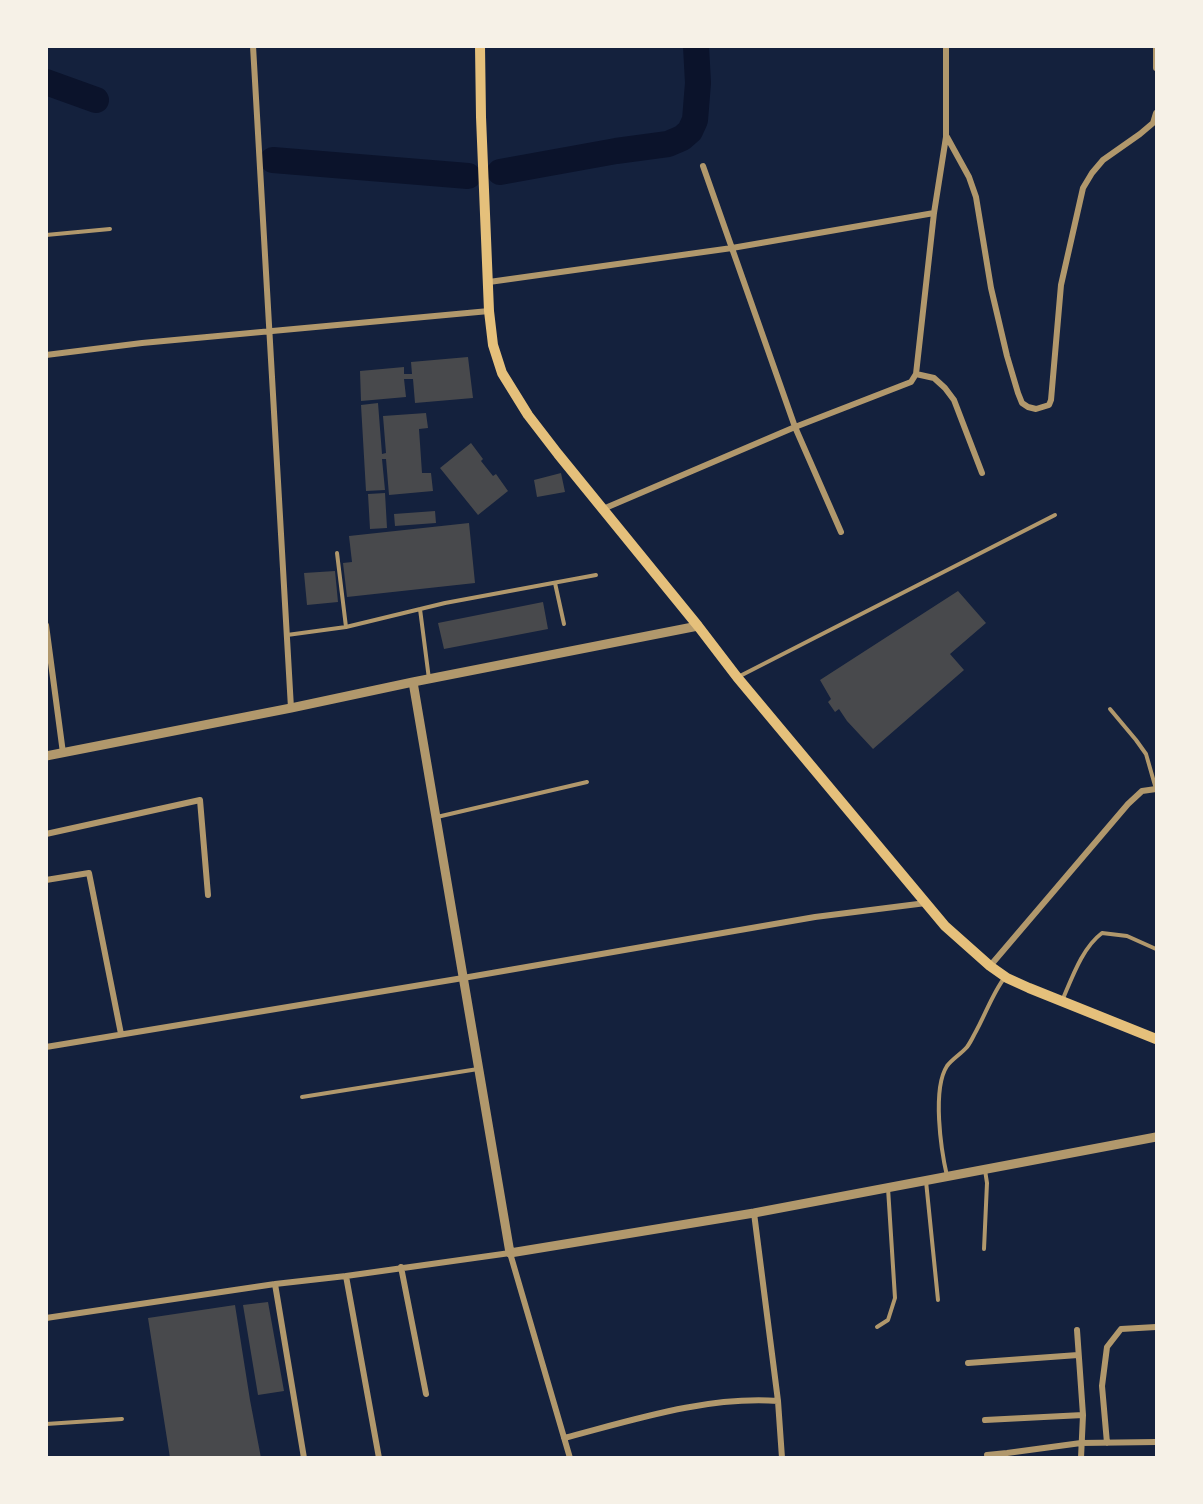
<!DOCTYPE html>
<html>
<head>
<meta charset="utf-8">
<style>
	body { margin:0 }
	#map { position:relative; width:1203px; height:1504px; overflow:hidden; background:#14213d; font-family:"PT Sans",sans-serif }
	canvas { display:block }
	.frame { position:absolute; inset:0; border:48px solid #f6f1e7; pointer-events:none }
</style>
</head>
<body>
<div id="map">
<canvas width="1203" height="1504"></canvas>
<div class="frame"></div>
</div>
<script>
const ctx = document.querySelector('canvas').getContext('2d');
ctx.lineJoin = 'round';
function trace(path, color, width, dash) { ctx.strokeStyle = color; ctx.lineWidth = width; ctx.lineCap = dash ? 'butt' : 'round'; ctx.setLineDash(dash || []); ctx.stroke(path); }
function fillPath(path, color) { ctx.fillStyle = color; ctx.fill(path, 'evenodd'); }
trace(new Path2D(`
	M46,82L96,100
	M273,160L468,176
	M500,172L616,151L668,144L682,138L690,131L695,120L698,83L696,46`), '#0b132b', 26);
fillPath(new Path2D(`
	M468,357L473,398L415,403L413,379H404L406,397L361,401L360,371L404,367V374H412L411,362Z
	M378,403L382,454L386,453L383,416L426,413L428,428L419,429L422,473H431L433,491L389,495L386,459H382L385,490L366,491L361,405Z
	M471,443L483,459L481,461L493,476L496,474L508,491L478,515L440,468Z
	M561,473L565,492L537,497L534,480Z
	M385,493L387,528L370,529L368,494Z
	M435,511L436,523L395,526L394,514Z
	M469,523L475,583L347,597L343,563L352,562L349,536Z
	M335,571L338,602L307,605L304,573Z
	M958,591L986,623L950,654L964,670L873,749L847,721L839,709L835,712L828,702L831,699L820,680Z
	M543,602L548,629L444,649L438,623Z
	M268,1302L284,1391L258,1395L243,1305Z
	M235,1305L250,1400L261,1458H170L148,1318Z`), '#48494c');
trace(new Path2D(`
	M46,235L110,229
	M337,553L346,627
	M555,583L564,624
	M420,609L429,679
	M287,635L346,627L445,603L596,575
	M738,677L1055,515
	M1110,709L1136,740L1146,754L1156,789
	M437,817L587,782
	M1062,1001C1072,978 1082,948 1102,933L1127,936L1156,949
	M302,1097L478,1069
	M947,1176C941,1150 932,1089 947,1066C952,1059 961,1054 967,1047C970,1043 972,1039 974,1035C985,1016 992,994 1005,977
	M926,1181L938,1300
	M984,1249L987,1183L985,1170
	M877,1327L888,1320L895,1298L888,1188
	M46,1424L122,1419`), '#b1986c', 4);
trace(new Path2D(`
	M253,46L291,708
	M1156,46V68
	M947,137L969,177L976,197L991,288L1007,356L1018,393L1022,403L1028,407L1036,409L1049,405L1051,400L1061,285L1083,188L1092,173L1103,160L1140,134L1153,123L1156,113
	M703,166L795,427L841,532
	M489,282L732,248L934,213
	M46,355L142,343L489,311
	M916,374L934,378L945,388L954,400L982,473
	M603,509L795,427L911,382L916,374L934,213L946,137V46
	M46,625L63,753
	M46,834L200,800L208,895
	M46,880L89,873L121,1034
	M990,966L1128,804L1142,791L1156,789
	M46,1047L463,978L815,917L926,903
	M754,1213L778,1401L782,1458
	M401,1267L426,1394
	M346,1276L379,1458
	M275,1284L304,1458
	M46,1318L275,1284L346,1276L510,1253L570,1458
	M1077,1330L1083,1415L1081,1458
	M968,1363L1078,1355
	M985,1420L1083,1415
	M564,1438C633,1420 706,1396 778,1401
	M1107,1443L1102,1386L1107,1347L1121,1329L1156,1327
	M987,1455L1007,1453L1081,1443L1156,1442`), '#b1986c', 6);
trace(new Path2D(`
	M413,682L510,1253L754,1213L1156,1137
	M46,756L291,708L413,682L698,626`), '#b1986c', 9);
trace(new Path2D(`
	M480,46L481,117L489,311L493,345L502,373L528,415L558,454L698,626L737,677L945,926L990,966L1007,978L1029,988L1156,1039`), '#e5c07b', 10);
</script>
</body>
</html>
